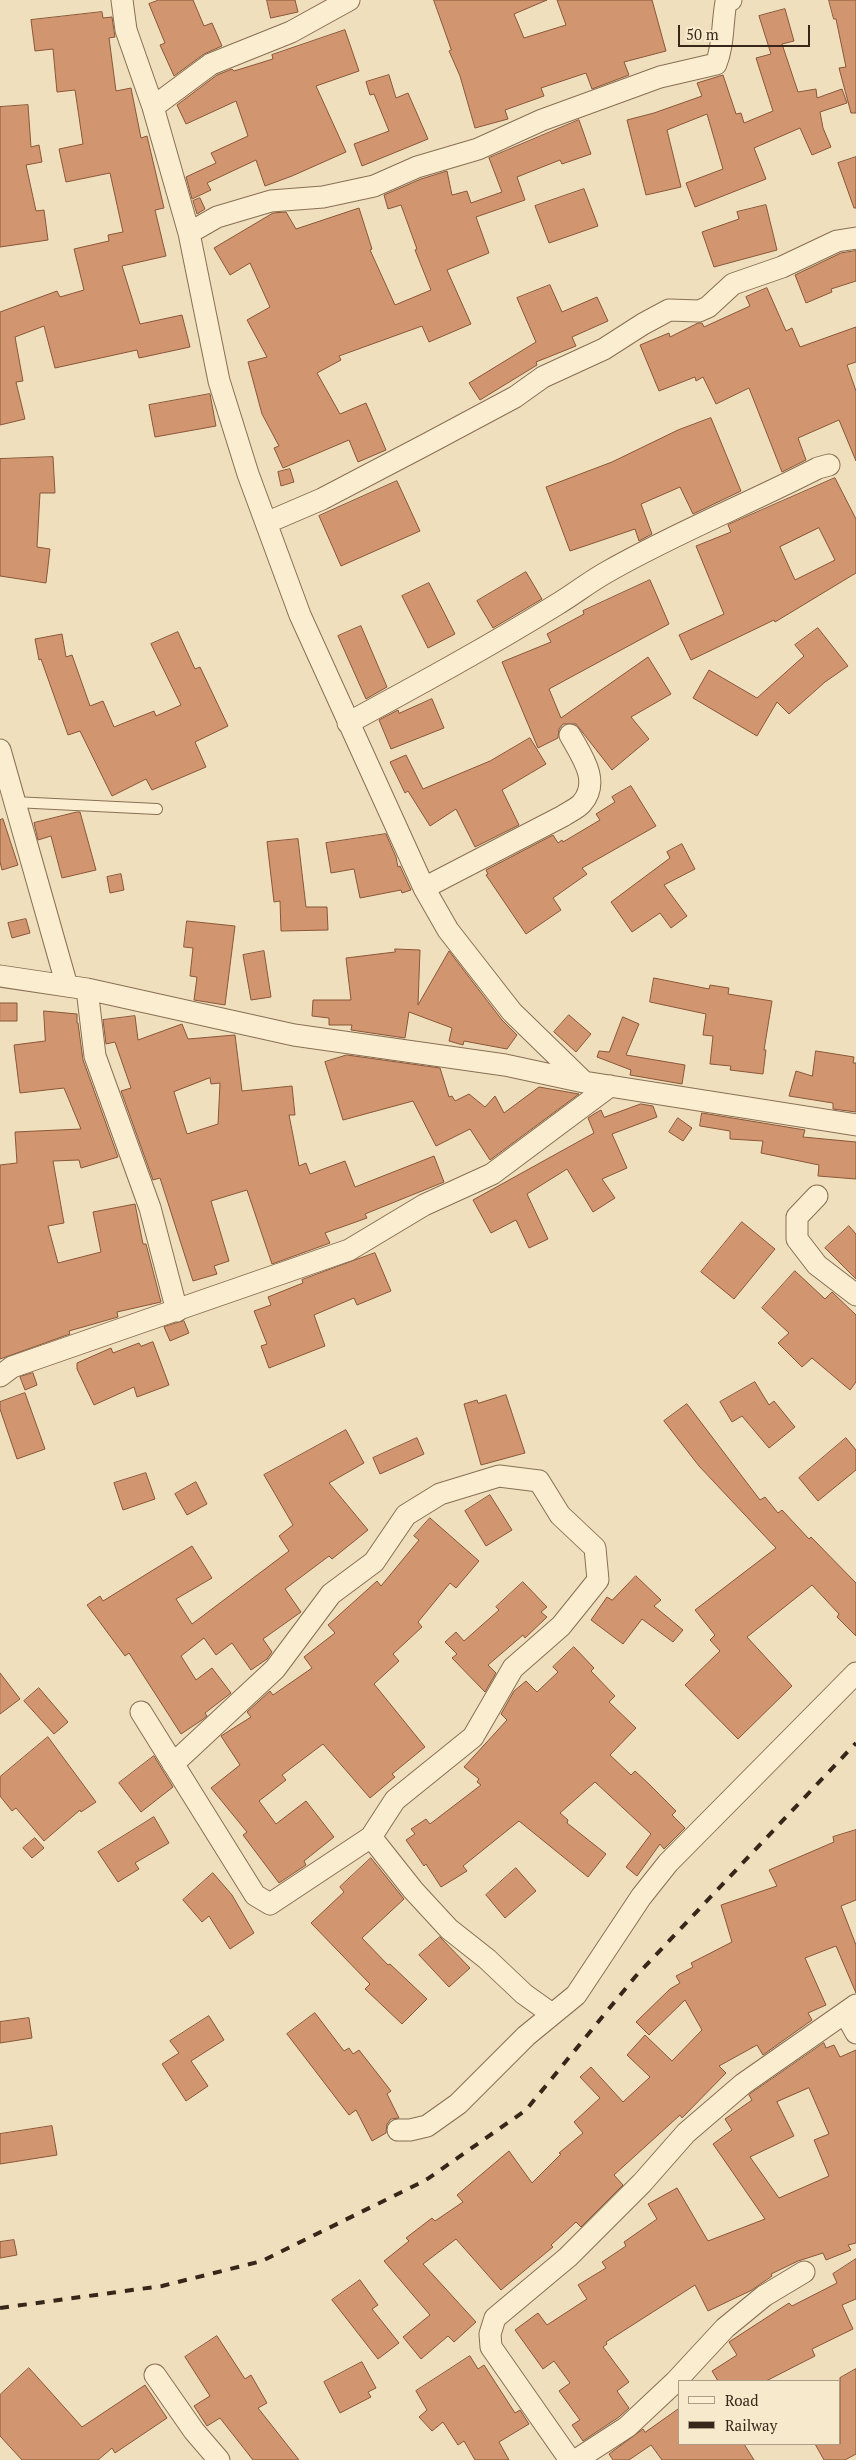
<!DOCTYPE html>
<html>
<head>
<meta charset="utf-8">
<style>
	body { margin:0 }
	#map { position:relative; width:856px; height:2460px; overflow:hidden; background:#f0dfbc; font-family:"PT Serif",serif }
	canvas { display:block }
	.legend { position:absolute; left:678px; top:2380px; width:162px; height:65px; box-sizing:border-box; background:#f7eacc; border:1px solid #aa9c85; margin:0; padding:6px 9px; list-style:none; font-size:15px; color:#37271a }
	.legend li { display:flex; align-items:center; gap:10px; height:25px }
	.legend b { width:25px; border:1px solid #aa9c85 }
	.scale { position:absolute; left:678px; top:25px; width:132px; height:22px; box-sizing:border-box; border:2px solid #37271a; border-top:0; padding-left:6px; font-size:15px; line-height:18px; white-space:nowrap; color:#37271a; -webkit-text-stroke:4px #f7eacc; paint-order:stroke }
</style>
</head>
<body>
<div id="map">
<canvas width="856" height="2460"></canvas>
<ul class="legend">
<li><b style="height:6px;background:#fbedcf"></b>Road</li>
<li><b style="height:6px;background:#37271a"></b>Railway</li>
</ul>
<div class="scale">50 m</div>
</div>
<script>
const ctx = document.querySelector('canvas').getContext('2d');
ctx.lineJoin = 'round';
function fillPath(path, color) { ctx.fillStyle = color; ctx.fill(path, 'evenodd'); }
function trace(path, color, width, dash) { ctx.strokeStyle = color; ctx.lineWidth = width; ctx.lineCap = dash ? 'butt' : 'round'; ctx.setLineDash(dash || []); ctx.stroke(path); }
const building = new Path2D(`
	M159,0H193L204,26L212,23L222,46L204,54L174,76L160,45L165,43L149,4Z
	M267,0H295L298,12L271,18Z
	M434,0H547L514,14L524,38L566,25L557,0H652L666,51L624,62L629,75L592,89L586,73L541,88L544,96L505,110L508,119L475,128L460,76L449,51L451,50Z
	M829,0H856V113H851L839,68L846,67L836,19H834Z
	M785,9L794,41L782,44L798,92L816,89L817,98L842,89L847,103L820,112L823,128L831,147L812,155L800,128L754,148L766,179L695,207L686,183L723,169L707,114L667,130L681,187L646,195L627,120L654,113L702,96L697,83L723,75L736,114L741,113L744,123L773,111L756,58L771,54L759,16Z
	M102,12L103,18L112,17L115,37L109,38L116,91L131,88L141,138L147,136L164,208L155,210L166,256L122,266L140,324L182,315L190,347L139,358L137,350L55,368L44,326L15,337L23,381L16,382L25,419L0,425V312L57,291L60,297L84,290L74,249L109,241L108,235L123,232L110,173L66,182L59,149L83,144L75,90L57,92L53,49L35,51L31,20Z
	M345,30L359,71L316,86L346,152L292,176L265,186L256,160L207,183L211,190L192,199L186,177L216,163L211,153L248,136L236,101L186,124L177,105L217,75L232,69L234,71L273,59L272,55Z
	M389,75L396,98L408,93L428,139L362,166L354,144L389,131L374,94L370,95L366,82Z
	M28,105L31,147L39,145L42,162L26,165L36,211L44,210L48,240L0,247V107Z
	M579,120L591,154L562,164L560,160L517,177L525,200L476,217L489,253L447,270L471,324L429,342L422,326L339,356L341,360L317,373L340,414L366,403L386,450L358,462L349,440L283,468L274,448L279,446L262,414L248,362L267,357L247,320L270,307L250,263L230,275L214,248L273,213L286,212L296,229L359,208L372,249L370,250L395,305L431,290L415,250L417,249L401,205L388,209L384,195L421,179L447,171L452,195L467,191L471,203L502,192L489,158Z
	M856,157V208H854L838,163Z
	M584,189L598,226L549,243L535,206Z
	M200,198L205,209L197,214L193,201Z
	M766,205L777,250L714,267L702,232L739,219L737,212Z
	M856,251V281L831,289L832,292L806,303L795,275L841,253Z
	M550,285L562,312L597,297L608,321L572,337L576,346L536,362L537,365L480,400L469,383L536,342L517,298Z
	M767,288L786,331L792,328L800,347L856,327V362L847,365L856,391V461L839,420L798,438L806,460L782,472L749,388L716,404L703,377L696,381L695,377L659,391L640,345L669,333L670,337L698,323H702L704,327L750,306L746,297Z
	M210,394L216,426L155,437L149,405Z
	M711,418L741,491L693,514L680,487L641,504L652,534L639,541L635,529L570,551L546,487L612,462L678,430Z
	M53,457L55,493H40L37,547L50,549L46,583L0,576V459Z
	M290,469L294,482L281,486L278,472Z
	M835,478L856,519V573L775,622L774,620L691,660L679,635L724,614L696,546L731,532L728,525ZM819,528L835,560L795,580L780,547Z
	M397,481L420,531L341,566L319,516Z
	M526,572L542,599L493,628L477,601Z
	M650,580L669,624L549,689L561,718L648,657L671,694L631,717L649,739L612,770L576,724H563L559,729L558,738L538,748L502,662L551,642L547,634L584,614L583,611Z
	M429,583L455,634L428,648L402,596Z
	M361,626L387,687L366,699L338,636Z
	M818,628L848,666L825,682L789,714L777,702L757,736L693,698L709,670L757,698L804,656L795,645Z
	M178,632L195,669L200,667L228,726L195,742L206,767L152,790L146,779L112,796L80,731L68,735L41,659L39,660L35,639L62,634L66,657L72,655L90,706L103,701L114,727L154,711L156,716L181,705L151,644Z
	M432,699L444,728L391,749L379,720L398,710L399,713Z
	M530,738L546,764L502,790L519,825L475,847L456,809L430,826L408,791L405,793L390,762L406,755L423,789L490,761Z
	M631,786L656,826L582,868L587,874L553,898L561,910L526,934L486,875L488,874L486,870L553,835L558,843L562,840L563,842L600,820L596,814L615,802L612,797Z
	M77,812H80L96,870L62,878L51,836L38,840L34,823Z
	M3,819L18,865L2,870L0,862V820Z
	M386,834L396,857L398,867L400,866L411,890L402,893L401,890L360,898L354,869L331,873L326,843Z
	M298,839L306,907H327L328,930L281,931L280,901L274,902L267,842Z
	M682,844L695,869L664,885L687,916L671,928L660,913L632,932L611,902L670,858L667,852Z
	M121,874L124,890L110,893L107,877Z
	M26,919L30,933L12,938L8,923Z
	M187,921L235,926L225,1005L194,1000L197,977L190,976L193,948L184,947Z
	M395,949L420,950L418,1005L449,951L502,1020L517,1035L507,1049L464,1041L463,1045L449,1041L452,1028L409,1012L405,1038L351,1030L352,1025H329V1018L312,1016L313,1000H351L346,958L395,952Z
	M264,951L271,997L251,1000L243,955Z
	M654,978L709,989L710,985L729,988L728,994L772,1001L764,1050H766L763,1074L730,1070L731,1066L710,1064L713,1036L703,1035L706,1014L650,1002Z
	M0,1003H17V1021H0Z
	M44,1011L77,1014V1023H78L83,1060L118,1157L81,1168L79,1160L53,1161L64,1223L48,1226L58,1263L101,1252L93,1212L135,1204L143,1244H146L161,1302L117,1312L118,1317L69,1331L70,1334L0,1359V1165L17,1163L15,1132L81,1129L64,1088L20,1093L14,1045L45,1041Z
	M569,1015L591,1034L576,1052L554,1032Z
	M135,1016L138,1040L182,1024L188,1039L235,1035L242,1091L292,1086L295,1115H289L299,1166L306,1163L310,1174L345,1161L355,1187L434,1156L444,1182L365,1214L367,1218L325,1233L330,1243L272,1264L247,1190L211,1201L229,1261L214,1266L217,1274L193,1281L160,1178L153,1180L121,1091L131,1088L115,1042L106,1044L103,1020ZM210,1078L211,1084L220,1083L218,1124L187,1134L174,1092Z
	M623,1017L639,1024L626,1055L685,1065L682,1084L630,1075L631,1070L597,1057L599,1051L609,1052Z
	M816,1051L854,1057L853,1063H856V1112L833,1109V1103L789,1096L796,1071L812,1076Z
	M347,1055L440,1068L449,1097L452,1096L455,1101L469,1094L485,1107L495,1096L504,1113L539,1087L579,1094L490,1160L470,1129L436,1146L413,1101L343,1120L325,1062Z
	M641,1104L653,1106L657,1117L612,1134L627,1168L602,1179L615,1198L593,1212L567,1169L527,1194L548,1239L529,1248L516,1220L491,1233L473,1200L594,1133L588,1118L594,1114L601,1110L604,1117Z
	M702,1113L805,1130L803,1137L856,1142V1179L818,1176L819,1165L761,1153L763,1141L730,1139V1131L700,1126Z
	M678,1118L692,1128L683,1141L669,1132Z
	M742,1222L775,1249L734,1299L701,1272Z
	M849,1226L856,1234V1279L825,1248Z
	M375,1253L391,1291L357,1305L354,1298L314,1315L325,1346L269,1368L261,1346L267,1344L254,1311L271,1305L268,1297L303,1283L302,1280Z
	M795,1271L825,1299L832,1292L856,1315V1382L850,1390L812,1358L802,1367L778,1343L789,1333L762,1308Z
	M184,1321L189,1333L170,1341L164,1327Z
	M153,1342L169,1385L137,1397L134,1387L94,1405L77,1369V1363L111,1348L113,1353L139,1343L141,1346Z
	M33,1373L37,1385L25,1390L20,1377Z
	M755,1382L769,1405L774,1401L795,1427L769,1448L742,1416L732,1422L720,1402Z
	M25,1393L45,1449L17,1459L0,1409V1402Z
	M506,1395L525,1453L481,1465L464,1404L477,1400L478,1403Z
	M687,1404L760,1500L765,1497L778,1513L782,1510L809,1539L811,1537L856,1583V1636L837,1617L839,1614L812,1585L747,1637L792,1686L738,1739L685,1685L720,1651L710,1640L715,1635L695,1610L776,1548L699,1466L664,1421Z
	M346,1430L364,1463L329,1483L368,1530L332,1559L329,1556L285,1589L301,1612L263,1639L272,1652L267,1659L251,1670L232,1643L216,1655L204,1638L181,1656L196,1680L212,1668L231,1693L205,1713L207,1716L202,1720L181,1734L129,1653L125,1656L87,1605L100,1596L103,1601L192,1546L212,1578L176,1599L192,1624L289,1551L279,1536L293,1525L264,1475Z
	M417,1438L424,1454L380,1474L373,1458Z
	M846,1438L856,1450V1470L818,1501L799,1478Z
	M146,1473L155,1499L123,1510L114,1483Z
	M196,1482L207,1504L187,1515L175,1494Z
	M490,1495L512,1530L486,1546L465,1511Z
	M430,1518L479,1561L456,1588L450,1583L418,1622L422,1627L393,1654L399,1661L374,1684L425,1747L392,1774L395,1777L370,1798L323,1744L282,1775L286,1780L259,1801L276,1824L306,1801L334,1837L304,1861L306,1865L279,1883L243,1835L247,1832L211,1788L240,1765L221,1736L251,1717L247,1712L270,1691L273,1695L312,1668L304,1657L335,1633L328,1625L377,1581L381,1586L419,1540L414,1536Z
	M636,1576L661,1600L654,1606L683,1630L673,1642L642,1619L623,1644L591,1620L607,1597L612,1600Z
	M523,1582L547,1607L541,1612L547,1617L525,1638L523,1635L488,1665L496,1673L485,1692L452,1658L457,1654L445,1642L456,1632L464,1641L499,1610L496,1607Z
	M574,1647L594,1668L591,1671L615,1696L609,1702L636,1728L610,1755L631,1775L635,1771L650,1785L676,1811L672,1815L685,1828L664,1849L660,1844L637,1876L626,1867L651,1834L595,1782L560,1813L568,1820L567,1823L606,1854L588,1877L519,1821L463,1866L467,1871L441,1887L426,1864L424,1866L406,1840L415,1834L411,1829L426,1819L430,1824L481,1785L477,1782L479,1779L464,1767L507,1720L501,1714L514,1691L526,1681L537,1692L558,1672L553,1667Z
	M0,1673L20,1699L0,1714Z
	M39,1688L68,1722L54,1734L24,1701Z
	M48,1737L96,1802L81,1812L80,1810L44,1841L16,1808L12,1811L0,1796V1777Z
	M154,1756L173,1787L141,1812L119,1783Z
	M154,1817L169,1843L135,1863L139,1869L118,1882L98,1852Z
	M856,1830V1900L841,1906L856,1945V1993L836,1946L805,1958L826,2005L808,2013L812,2020L763,2055L757,2045L719,2066L726,2073L682,2118L680,2115L614,2175L623,2185L581,2227L576,2222L551,2245L553,2247L501,2290L456,2239L423,2264L476,2322L454,2342L448,2336L421,2359L403,2337L430,2315L384,2261L409,2241L406,2238L432,2218L435,2221L463,2202L457,2195L509,2151L532,2183L561,2154L559,2153L583,2133L574,2122L600,2098L580,2077L591,2067L623,2102L650,2077L627,2055L645,2035L672,2061L702,2030L685,2000L649,2035L636,2022L670,1989L680,1983L676,1976L693,1967L691,1963L732,1942L721,1905L777,1886L769,1870L834,1842L833,1837Z
	M35,1838L44,1848L32,1858L23,1848Z
	M371,1858L404,1899L362,1938L388,1965L390,1964L427,1999L402,2024L365,1989L370,1984L311,1923L344,1892L340,1887Z
	M516,1868L536,1891L505,1918L486,1895Z
	M213,1873L232,1895L254,1933L230,1949L209,1916L202,1922L183,1900Z
	M440,1937L470,1968L449,1987L419,1955Z
	M315,2013L344,2051L349,2048L353,2054L359,2050L391,2091L387,2094L399,2118L391,2119L387,2124L386,2133L372,2141L356,2110L349,2115L287,2034Z
	M209,2016L224,2040L191,2061L208,2086L186,2101L162,2064L179,2053L170,2041Z
	M29,2018L32,2038L0,2043V2022Z
	M824,2043L826,2048L834,2045L840,2057L856,2050V2243L848,2245L851,2250L826,2260L823,2253L798,2261L771,2274L772,2276L752,2290L708,2311L695,2285L606,2342L607,2344L603,2347L629,2382L617,2391L629,2408L619,2417L583,2441L572,2425L580,2420L559,2391L570,2383L554,2361L543,2369L515,2330L538,2313L547,2325L587,2299L578,2285L606,2268L602,2262L626,2246L624,2242L657,2219L648,2204L677,2188L708,2241L765,2219L713,2144L732,2130L725,2119L752,2100L749,2095ZM809,2088L829,2134L814,2140L829,2176L779,2198L750,2157L794,2136L777,2102Z
	M52,2126L57,2155L0,2164V2134Z
	M14,2240L17,2255L0,2258V2242Z
	M856,2259V2299L842,2305L853,2329L812,2349L815,2356L766,2381H718L712,2371L737,2355L729,2342L789,2303L792,2306L837,2283L833,2274Z
	M360,2280L378,2305L372,2309L399,2343L378,2359L332,2300Z
	M217,2336L245,2379L251,2375L267,2403L258,2408L299,2460H253L220,2418L207,2426L194,2406L210,2396L185,2357Z
	M470,2356L478,2369L484,2365L515,2413L520,2410L529,2424L499,2442L509,2460H475L464,2441L458,2445L443,2422L432,2431L419,2417L427,2410L416,2391Z
	M362,2362L376,2388L368,2392L371,2397L340,2413L324,2382Z
	M29,2368L82,2427L145,2385L167,2418L115,2453L112,2448L98,2460H22L0,2436V2395Z
	M856,2369V2454L845,2460H824L815,2444H840V2378Z
	M680,2408V2444H744L754,2460H662L651,2445L629,2460H613L609,2454L643,2429L645,2432Z`);
fillPath(building, '#d1956f');
trace(building, '#895739', 1);
const service = new Path2D(`
	M14,802L157,809`);
const minor = new Path2D(`
	M122,0L126,30L153,107L189,233L219,381L248,474L300,615L424,888L448,930L512,1012L584,1082
	M153,107L211,64L291,32L349,0
	M189,233L217,217L271,201L323,197L374,186L417,167L478,149L542,120L660,77L716,64C724,44 722,23 726,2L731,0
	M266,523L322,499L427,444L515,397L543,377L604,349L643,324L669,310L699,311L708,307L733,284L782,267L837,241L856,238
	M348,723C418,685 488,647 556,605C573,595 589,582 607,572C675,533 748,504 818,468L829,465
	M0,750L67,986
	M424,888L563,816C569,812 578,808 582,803C601,781 581,755 570,735
	M0,976L87,989L294,1035L505,1065L584,1082L856,1125
	M87,989L95,1056L150,1208L177,1311
	M817,1196L797,1217V1239L817,1265L856,1295
	M0,1376L12,1367L349,1250L424,1205L492,1174L610,1086
	M141,1712L255,1895L270,1904L371,1837
	M173,1764L275,1669L331,1594L374,1562L406,1515L440,1494L499,1476L539,1481L560,1515L595,1548L598,1580L561,1626L513,1668L473,1737L395,1800L371,1837L413,1890L449,1929L487,1959L524,1994L552,2014
	M845,2013L856,2033
	M398,2130H410L427,2126L458,2104L526,2036L576,1995L641,1897L668,1863L856,1673
	M155,2375L194,2431L219,2460
	M570,2460L491,2347L490,2334L495,2318L568,2257L642,2183L686,2133L743,2084L856,2005
	M576,2460L627,2427L675,2382L725,2328L764,2296L804,2272`);
trace(service, '#896f54', 12);
trace(minor, '#896f54', 23);
trace(service, '#fbedcf', 10);
trace(minor, '#fbedcf', 21);
trace(new Path2D(`
	M0,2308L162,2286L262,2261L426,2180L526,2110L635,1977L856,1743`), '#37271a', 4, [9, 9]);
</script>
</body>
</html>
